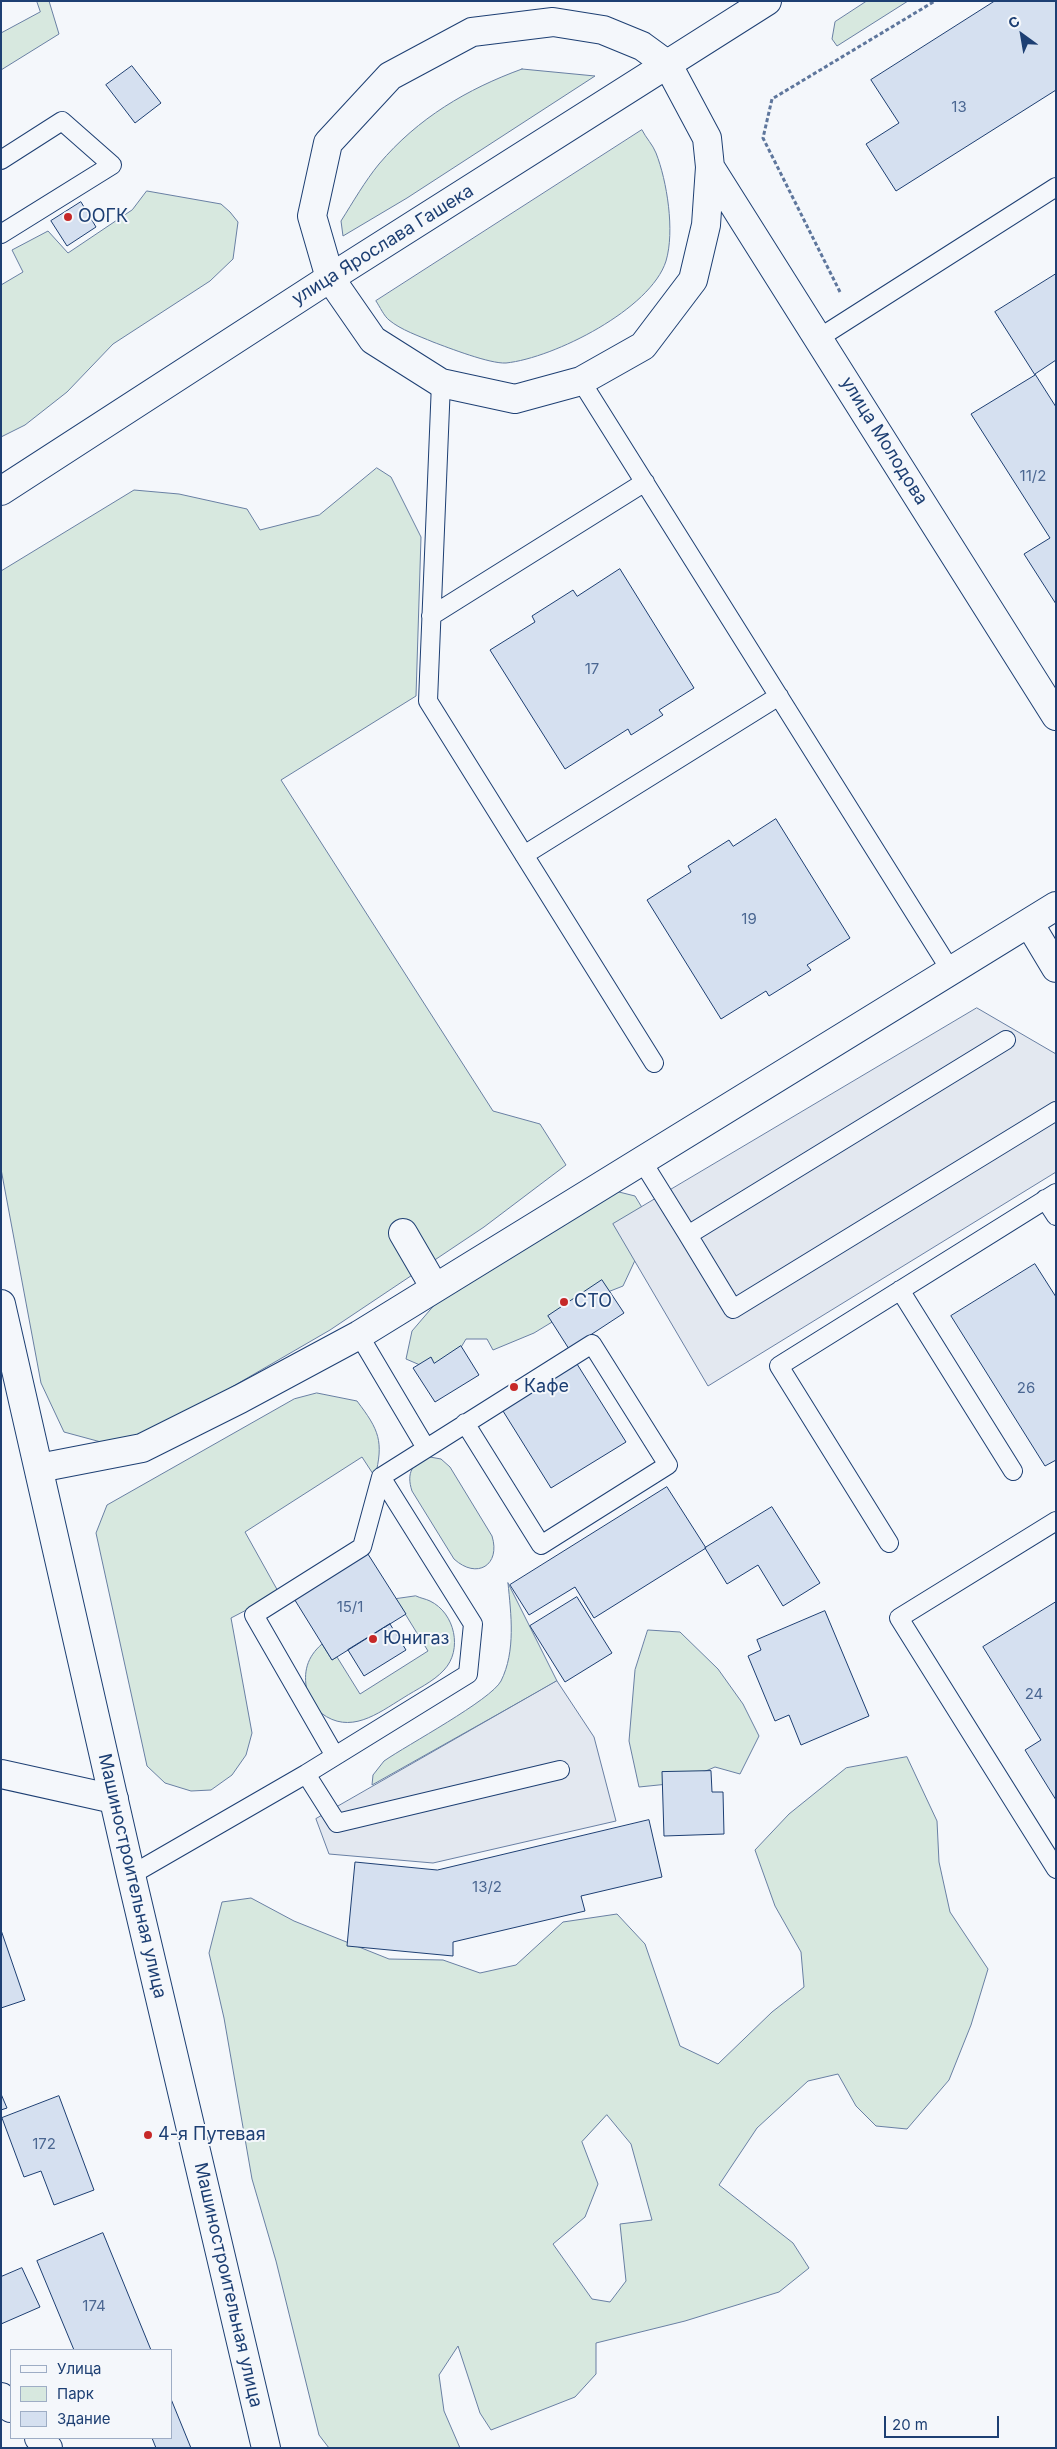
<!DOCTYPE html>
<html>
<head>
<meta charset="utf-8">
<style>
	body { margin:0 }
	#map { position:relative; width:1057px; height:2449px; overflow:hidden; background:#f4f7fb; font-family:Inter,sans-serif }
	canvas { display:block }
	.frame { position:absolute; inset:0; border:2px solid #1d3f73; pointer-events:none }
	.legend { position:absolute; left:10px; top:2349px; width:162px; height:90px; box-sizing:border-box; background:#f4f7fb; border:1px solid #9eadc5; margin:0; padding:6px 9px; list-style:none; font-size:15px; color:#1d3f73 }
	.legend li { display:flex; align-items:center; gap:10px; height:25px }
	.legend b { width:25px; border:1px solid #9eadc5 }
	.north { position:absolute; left:997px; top:10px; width:50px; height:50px; -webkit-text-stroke:4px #f4f7fb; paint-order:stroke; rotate:328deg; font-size:14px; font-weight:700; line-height:20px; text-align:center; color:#1d3f73 }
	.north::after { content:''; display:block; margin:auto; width:18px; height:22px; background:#1d3f73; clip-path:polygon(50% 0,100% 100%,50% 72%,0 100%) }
	.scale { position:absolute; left:884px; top:2416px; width:115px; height:22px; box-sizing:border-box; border:2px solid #1d3f73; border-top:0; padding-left:6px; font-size:15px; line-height:18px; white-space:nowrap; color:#1d3f73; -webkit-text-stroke:4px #f4f7fb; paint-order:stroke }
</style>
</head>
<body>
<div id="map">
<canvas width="1057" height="2449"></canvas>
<div class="frame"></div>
<ul class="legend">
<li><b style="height:6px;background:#f4f7fb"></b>Улица</li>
<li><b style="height:14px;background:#d7e8df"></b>Парк</li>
<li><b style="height:14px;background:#d5e0f0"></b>Здание</li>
</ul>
<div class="north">С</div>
<div class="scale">20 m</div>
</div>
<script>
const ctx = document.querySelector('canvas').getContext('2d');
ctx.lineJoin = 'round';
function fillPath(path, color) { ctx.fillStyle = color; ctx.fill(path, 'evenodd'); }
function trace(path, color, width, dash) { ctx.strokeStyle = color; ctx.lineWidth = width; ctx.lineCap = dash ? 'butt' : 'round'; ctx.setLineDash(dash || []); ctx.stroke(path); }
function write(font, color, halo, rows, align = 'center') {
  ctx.font = font + ' Inter,sans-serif'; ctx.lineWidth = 4; ctx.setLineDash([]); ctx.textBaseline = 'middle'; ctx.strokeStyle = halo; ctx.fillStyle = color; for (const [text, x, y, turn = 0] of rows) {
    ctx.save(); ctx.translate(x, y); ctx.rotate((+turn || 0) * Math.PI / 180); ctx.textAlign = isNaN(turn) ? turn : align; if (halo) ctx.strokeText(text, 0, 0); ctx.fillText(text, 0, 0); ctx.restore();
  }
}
const green = new Path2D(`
	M37,1H49L59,34L1,70V33L40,12Z
	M867,1H908L837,46L832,39L835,22Z
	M522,69L595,76L407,198L343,236L341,221C353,202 365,181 379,164C418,118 467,89 522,69Z
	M642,130C646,138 653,145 656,153C667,181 675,231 666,261C651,309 554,358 506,363C490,364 449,348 433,342C419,336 401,330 389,320C384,316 380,307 376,301Z
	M147,191L221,204L230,212L238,222L233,259L210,281L113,344L67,392L25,425L1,437V285L23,272L12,250L48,231L68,253L132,210Z
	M377,468L391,477L421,537L416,696L281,780L493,1111L540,1124L566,1165L484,1227L330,1330L175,1420L112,1445L64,1432L41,1383L1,1169V571L134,490L179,494L247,509L260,530L319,515Z
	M615,1191L635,1196L652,1224L623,1286L590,1299L534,1333L493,1350L487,1339H466L454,1359L427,1368L406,1359L412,1331L436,1303Z
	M317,1393L357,1401C379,1430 384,1441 375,1477L362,1457L245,1532L279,1593L231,1618L252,1733L246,1755L232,1775L211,1790L191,1791L165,1783L147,1766L96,1533L107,1505L294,1399Z
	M430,1457L441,1459L450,1467L492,1536C501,1565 477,1580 454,1559L412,1491C406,1473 412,1462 430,1457Z
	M508,1583L557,1681L372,1785L373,1775L384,1761C407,1745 491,1700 501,1681C516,1651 511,1614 508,1583Z
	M416,1596C420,1598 426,1599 430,1601C455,1613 463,1650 444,1670C433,1682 417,1689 403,1698C377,1714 350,1735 321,1713C314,1708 308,1700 307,1691C303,1672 307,1657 322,1644L332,1660L337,1657L360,1694L428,1651L396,1599Z
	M648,1630L680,1632L718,1669L743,1704L759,1736L740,1774L715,1767L678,1783L639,1787L629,1741L635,1670Z
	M907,1757L937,1821L939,1862L950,1912L988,1969L971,2025L949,2080L907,2129L876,2126L856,2106L838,2074L808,2081L757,2128L719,2185L793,2243L809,2268L779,2292L685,2321L596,2343V2374L575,2397L491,2430L480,2413L458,2346L439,2375L444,2411L460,2448H329L319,2435L276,2261L252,2179L224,2018L209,1953L222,1902L251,1898L294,1921L389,1959L443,1960L480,1973L516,1965L563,1922L617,1914L645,1944L680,2046L718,2064L772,2012L804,1987L801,1952L775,1906L755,1850L789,1814L846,1768ZM607,2115L631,2144L652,2220L620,2224L626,2281L610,2302L592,2299L553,2244L585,2217L598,2184L582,2142Z`);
fillPath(green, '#d7e8df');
trace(green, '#687fa3', 1);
const parking = new Path2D(`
	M977,1008L1056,1054V1172L708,1386L613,1224Z
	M557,1681L594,1737L616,1821L433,1863L329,1854L316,1819Z`);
fillPath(parking, '#e3e8f0');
trace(parking, '#687fa3', 1);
const building = new Path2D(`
	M995,1H1056V90L896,191L866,144L899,123L871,80Z
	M132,66L161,103L135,123L106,85Z
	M81,202L96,227L67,246L51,221Z
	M1056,274V360L1035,374L1056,407V604L1024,554L1050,538L971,414L1035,375L995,312Z
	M620,569L694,688L659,710L663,715L631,735L628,729L565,769L490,650L535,622L532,616L573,590L577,596Z
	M776,819L850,938L807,965L811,970L769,996L766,991L721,1019L647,900L691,872L688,866L729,840L733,846Z
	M1035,1264L1056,1297V1460L1045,1466L951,1316Z
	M602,1280L624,1313L569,1349L548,1316Z
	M461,1346L479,1375L435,1402L413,1368L431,1357L434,1363Z
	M577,1364L626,1442L551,1488L503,1411Z
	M667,1487L706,1548L594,1618L575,1587L529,1615L510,1585Z
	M772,1507L820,1583L783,1606L758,1565L727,1584L705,1548Z
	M366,1551L406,1614L332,1660L293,1597Z
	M577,1597L612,1653L565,1682L530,1626Z
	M1056,1602V1800L1025,1750L1041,1740L983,1647Z
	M825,1611L869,1716L801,1745L789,1715L775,1721L748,1656L761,1650L757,1640Z
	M390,1624L406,1650L364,1676L348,1650Z
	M711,1771L712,1792H723L724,1834L664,1836L662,1772Z
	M649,1820L662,1877L581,1896L585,1911L453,1942V1956L347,1946L355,1862L437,1870Z
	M1,1930L25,2000L1,2008Z
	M1,2094L7,2108L1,2110Z
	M59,2096L94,2190L54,2205L41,2171L24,2177L2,2118Z
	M103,2233L151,2350H74L37,2261Z
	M22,2268L40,2307L1,2324V2277Z
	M171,2399L191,2448H156L152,2438H171Z`);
fillPath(building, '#d5e0f0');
trace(building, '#1d3f73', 1);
const lane = new Path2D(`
	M1,160L62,121L112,165L1,234
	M819,338L1056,187
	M581,381L951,971
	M441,383L428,701L654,1063
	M431,616L645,482
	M524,855L779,696
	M642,1161L688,1235L1006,1040
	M1045,1199L1056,1216
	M688,1235L733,1309L1056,1111
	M900,1290L1013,1471
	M359,1335L426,1448
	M1056,1521L899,1618L1056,1869
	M889,1543L779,1366L1056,1193
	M335,1756L254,1615L362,1547L381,1477L592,1344L668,1465L541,1545L465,1423
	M306,1774L337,1823L560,1770
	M131,1875L306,1774L468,1674L473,1624L381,1477`);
const street = new Path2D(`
	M553,22L603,30L642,46L668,65L707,138L710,167L706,225L693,280L643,346L581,381L515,399L441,383L373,340L330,278L312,216L328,143L390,76L472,32Z
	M710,167L1056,716
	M1029,923L1056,968
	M403,1233L435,1288
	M39,1468L142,1448L240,1399L359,1335L1056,906
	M1,1774L114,1799
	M1,2397L11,2408
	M39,2438L48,2448`);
const secondary = new Path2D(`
	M1,491L330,278L767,1`);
const primary = new Path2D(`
	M1,1304L131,1875L266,2448`);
trace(lane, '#1d3f73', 20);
trace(street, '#1d3f73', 30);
trace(secondary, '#1d3f73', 30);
trace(primary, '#1d3f73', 30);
trace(new Path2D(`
	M840,292L763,138L772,99L935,1`), '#5e769c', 3, [4, 2.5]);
trace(lane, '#f4f7fb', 18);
trace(street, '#f4f7fb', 28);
trace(secondary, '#f4f7fb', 28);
trace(primary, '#f4f7fb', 28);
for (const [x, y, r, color] of [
	[68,217,5,"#c62828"],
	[564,1302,5,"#c62828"],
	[514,1387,5,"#c62828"],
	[373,1639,5,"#c62828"],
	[148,2135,5,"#c62828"]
]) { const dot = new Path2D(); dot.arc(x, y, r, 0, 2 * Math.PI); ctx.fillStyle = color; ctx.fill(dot); trace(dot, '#f4f7fb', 2); }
write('15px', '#4b6792', null, [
	["13",959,107],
	["11/2",1033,476],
	["17",592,669],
	["19",749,919],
	["26",1026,1388],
	["15/1",350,1607],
	["24",1034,1694],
	["13/2",487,1887],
	["172",44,2144],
	["174",94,2306]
]);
write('18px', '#1d3f73', '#f4f7fb', [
	["ООГК",78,217],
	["СТО",574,1302],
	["Кафе",524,1387],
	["Юнигаз",383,1639],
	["4-я Путевая",158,2135]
], 'left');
write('18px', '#1d3f73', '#f4f7fb', [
	["улица Ярослава Гашека",383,245,-32],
	["улица Молодова",884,441,58],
	["Машиностроительная улица",132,1876,77],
	["Машиностроительная улица",228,2285,77]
]);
</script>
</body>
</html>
